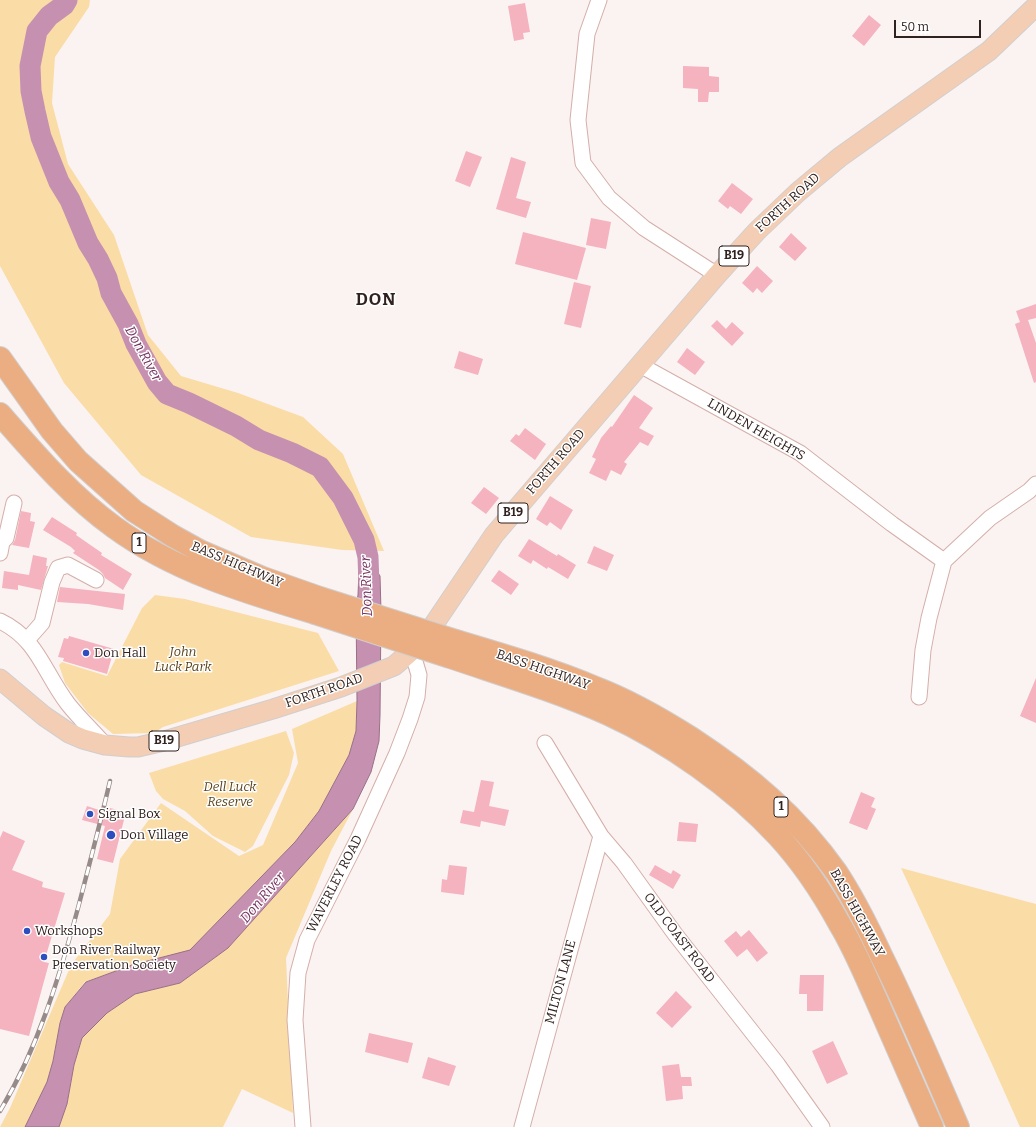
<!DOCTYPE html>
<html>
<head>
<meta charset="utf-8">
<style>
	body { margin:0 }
	#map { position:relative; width:1036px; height:1127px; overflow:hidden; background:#fbf3f2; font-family:Bitter,serif }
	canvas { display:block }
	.scale { position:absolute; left:894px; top:20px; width:87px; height:18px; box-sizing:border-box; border:2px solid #30221f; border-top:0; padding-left:5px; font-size:12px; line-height:14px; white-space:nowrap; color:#30221f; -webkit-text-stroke:3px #fff; paint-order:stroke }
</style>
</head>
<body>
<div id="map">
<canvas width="1036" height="1127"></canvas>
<div class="scale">50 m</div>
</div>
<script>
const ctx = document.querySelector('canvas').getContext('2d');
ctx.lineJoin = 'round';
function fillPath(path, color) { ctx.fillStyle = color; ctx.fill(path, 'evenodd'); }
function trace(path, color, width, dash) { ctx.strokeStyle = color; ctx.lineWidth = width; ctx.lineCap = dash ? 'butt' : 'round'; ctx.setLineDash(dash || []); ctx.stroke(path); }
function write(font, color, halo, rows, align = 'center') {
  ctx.font = font + ' Bitter,serif'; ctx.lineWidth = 3; ctx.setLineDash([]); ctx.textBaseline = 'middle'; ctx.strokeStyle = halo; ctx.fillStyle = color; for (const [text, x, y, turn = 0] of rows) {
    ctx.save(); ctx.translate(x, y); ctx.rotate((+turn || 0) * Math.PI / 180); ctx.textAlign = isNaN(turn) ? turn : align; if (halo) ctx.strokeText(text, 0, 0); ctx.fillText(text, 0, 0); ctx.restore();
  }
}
fillPath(new Path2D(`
	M0,0H90L89,7L55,57L52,103L68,164L114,235L148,335L181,376L238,393L303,417L343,454L384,551L342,550L251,537L141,475L64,383L0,266Z
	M155,595L185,599L318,633L339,671L163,727L154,733L113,734L88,713L65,683L59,665L62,662L107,676L142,608Z
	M357,701L356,731L349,755L319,811L295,842L190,951L132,965L85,982L65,1007L60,1023L53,1061L47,1082L25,1127H0L10,1108L71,965L110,914L120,859L161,803L239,856L263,845L298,763L292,729Z
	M286,731L294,753L289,775L253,846L245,852L213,836L185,811L163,799L156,791L149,773Z
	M353,809L331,851L286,958L293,1113L242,1089L223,1127H59L67,1104L74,1065L82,1038L107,1013L135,994L180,983L228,948Z
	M901,868L1036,904V1127H1020L991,1062Z`), '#fadca7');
const water = new Path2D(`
	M368,557L380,576L381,611L380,715L379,741L371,772L353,809L228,948L180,983L135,994L107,1013L82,1038L74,1065L67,1104L59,1127H25L47,1082L53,1061L60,1023L65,1007L86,982L132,965L190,950L295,842L319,811L349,755L356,731L357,701L356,607L358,595L359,571Z`);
fillPath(water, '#c690b1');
trace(water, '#996f85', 1);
trace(new Path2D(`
	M67,0L64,5L49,16L37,31L30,66L31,91L35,111L41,137L59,182L70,200L88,243L98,259L107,278L111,293L128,324L136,344L157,382L167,394L189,403L236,426L259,440L292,453L320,467L343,498L364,540L368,557L369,585`), '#c690b1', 21);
fillPath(new Path2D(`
	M525,3L530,32L523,33L524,39L514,41L508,6Z
	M869,15L881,25L864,46L852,36Z
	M683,66L709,67V76L719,77V92H709L708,102H698V89L683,88Z
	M466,151L482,157L470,187L455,181Z
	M511,157L526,162L516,198L531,202L526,218L496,209Z
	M732,183L753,199L741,214L730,206L728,209L718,201Z
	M591,218L611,222L606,249L586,245Z
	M523,232L586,248L577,280L515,264Z
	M791,233L807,248L795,261L779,247Z
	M757,266L773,281L762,293L757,288L753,293L742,283Z
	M574,282L591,286L581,328L564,324Z
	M1036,304V318L1028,320L1036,343V382L1034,383L1015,324L1020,322L1016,311Z
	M717,320L726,329L732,322L744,333L732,346L711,326Z
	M687,348L705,362L695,375L677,362Z
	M459,351L483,359L478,375L454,368Z
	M634,395L653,408L639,428L654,436L648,446L640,442L624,462L627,464L621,475L611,470L606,481L589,473L596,459L592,457L601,438L611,426L612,427Z
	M525,428L546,444L535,460L510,441L516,434L519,436Z
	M484,487L499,498L486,514L471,503Z
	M550,496L573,510L561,530L550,522L547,526L536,519Z
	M21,511L31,513L30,521L35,522L29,548L12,545L15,540Z
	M52,517L77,533L76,535L102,553L101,555L132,574L123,590L105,578L103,574L99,570L73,553L75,551L71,547L43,530Z
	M529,539L557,556L558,554L576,565L568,579L548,567L547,569L533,560L531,564L518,556Z
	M594,546L614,555L607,571L587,563Z
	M33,555L47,558L46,566H48L41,590L18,585V590L2,588L4,571L29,575Z
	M499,570L519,584L511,595L491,581Z
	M60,587L125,594L123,610L88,604L57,602Z
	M69,636L114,649L107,674L63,661L64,658L58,657L64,638L68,639Z
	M1036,678V723L1020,716Z
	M481,780L494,782L489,806L509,810L505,826L481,821L480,827L460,823L463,810L474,812Z
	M861,792L875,798L871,807L876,809L867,830L849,823Z
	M87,806L108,813L110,808L126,812L113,863L97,859L105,826L82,820Z
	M679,822L698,824L696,842L677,841Z
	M3,831L25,841L12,870L43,882L42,887L65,893L44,962L49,963L29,1036L0,1029V838Z
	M449,865L467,867L464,895L441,892L442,879L447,880Z
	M655,865L671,874L673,870L681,875L673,889L649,875Z
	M749,930L768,953L757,962L747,949L737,957L724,941L736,931L741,937Z
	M800,975H824L823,1011H807V994H799Z
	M676,991L692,1007L672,1028L656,1013Z
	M369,1033L413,1043L408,1063L365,1052Z
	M833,1041L848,1074L827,1084L812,1051Z
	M428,1057L456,1066L449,1086L422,1078Z
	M679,1064L681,1077H691L692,1086H682L683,1099L666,1101L662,1066Z`), '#f5b2bf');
const minor = new Path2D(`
	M599,0L587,34L578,120L583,163L609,198L644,228L717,275
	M640,365L800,453L892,524L944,561
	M0,553L2,542L6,538L14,503
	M0,621C38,639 44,673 68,704C79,718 93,731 105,745
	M27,640L42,623L52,582L58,568L68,565L96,580
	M919,697L923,650L929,618L944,561L990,518L1029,491L1036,484
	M545,743L601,836L624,863L675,934L778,1065L822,1127
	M303,1127L295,1020L298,973L307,940L358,839L397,753L410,719L417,697L419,675L414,658L409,653
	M522,1127L601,836`);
const major = new Path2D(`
	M0,679L44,716L69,733L83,739L105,745L129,747H138L164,741L273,709L341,687L394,666L422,642L494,535L717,275L757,231L798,192L840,157L989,51L1036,6`);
const highway = new Path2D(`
	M0,358L52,431L78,461L134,511L173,536L200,551L263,578L320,598
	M0,414C36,455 71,496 114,527C174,571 245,592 315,613
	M456,641C503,655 551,669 596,688C630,701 661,719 691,738C749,776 797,816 837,873C854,899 868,927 881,955C909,1011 933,1069 958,1127
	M450,657C503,675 557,691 608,714C667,741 733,787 778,836C802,862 822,892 839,923C853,946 864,972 875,997C894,1040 913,1083 932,1127`);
trace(minor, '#d4afa8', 17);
trace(major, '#d1cece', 21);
trace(highway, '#d1cece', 24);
trace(minor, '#fff', 15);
trace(major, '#f3ceb4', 19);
trace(highway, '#ebae82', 22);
const rail = new Path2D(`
	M0,1111C38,1048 59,978 78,908C89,866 100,824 110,781`);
trace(rail, '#968b89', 4.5);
trace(rail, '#fff', 3, [9]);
const highwayBridge = new Path2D(`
	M320,598L456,641
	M315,613L450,657`);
trace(highwayBridge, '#d1cece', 24, []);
trace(highwayBridge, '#ebae82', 22);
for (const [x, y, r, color] of [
	[86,653,4,"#2d4ebe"],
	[90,814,4,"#2d4ebe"],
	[111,835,5,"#2d4ebe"],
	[27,931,4,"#2d4ebe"],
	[44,957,4,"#2d4ebe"]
]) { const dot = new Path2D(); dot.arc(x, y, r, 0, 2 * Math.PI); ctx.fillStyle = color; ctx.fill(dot); trace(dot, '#fff', 1.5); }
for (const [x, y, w] of [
	[734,256,30],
	[513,513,30],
	[139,543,14],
	[164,741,30],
	[781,807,14]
]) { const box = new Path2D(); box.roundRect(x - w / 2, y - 10, w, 20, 3); ctx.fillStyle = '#fff'; ctx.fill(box); trace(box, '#30221f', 1); }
write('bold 12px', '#30221f', null, [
	["B19",734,256],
	["B19",513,513],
	["1",139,543],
	["B19",164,741],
	["1",781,807]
]);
write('13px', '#30221f', '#fff', [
	["FORTH ROAD",788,203,-42],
	["LINDEN HEIGHTS",756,430,30],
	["FORTH ROAD",556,462,-49],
	["BASS HIGHWAY",237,565,23],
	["BASS HIGHWAY",543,670,19],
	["FORTH ROAD",324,691,-19],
	["WAVERLEY ROAD",335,884,-63],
	["BASS HIGHWAY",857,913,61],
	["OLD COAST ROAD",679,938,53],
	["MILTON LANE",561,982,-75]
]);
write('italic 13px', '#5a441a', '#fff', [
	["John",183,652],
	["Luck Park",183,667],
	["Dell Luck",230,787],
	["Reserve",230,802]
]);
write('13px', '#30221f', '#fff', [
	["Don Hall",94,653],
	["Signal Box",98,814],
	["Don Village",120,835],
	["Workshops",35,931],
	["Don River Railway",52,950],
	["Preservation Society",52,965]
], 'left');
write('italic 14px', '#753360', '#fff', [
	["Don River",143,354,61],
	["Don River",367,586,-92],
	["Don River",263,898,-50]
]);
ctx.letterSpacing = '1px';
write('bold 17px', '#30221f', '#fff', [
	["DON",376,300]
]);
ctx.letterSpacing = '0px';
</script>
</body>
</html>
